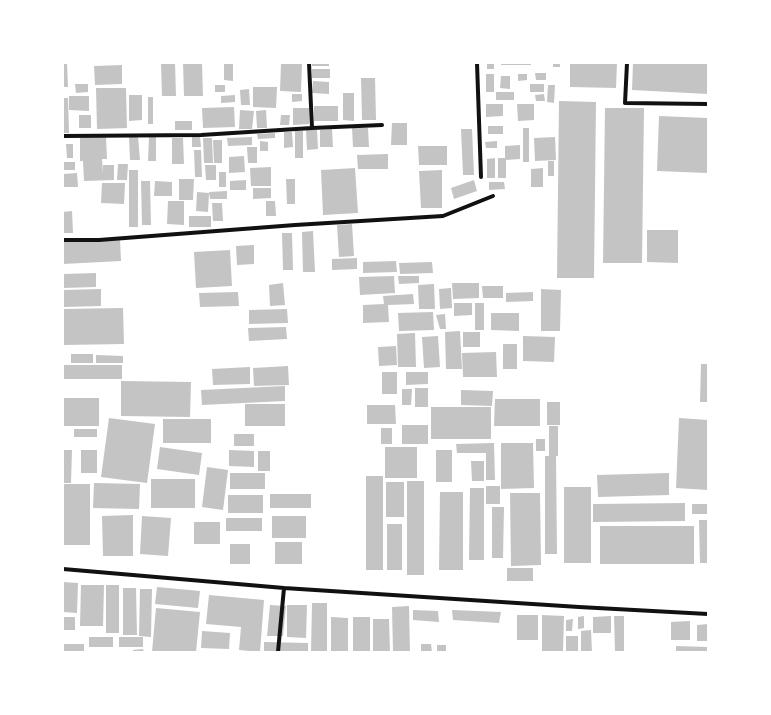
<!DOCTYPE html>
<html>
<head>
<meta charset="utf-8">
<style>
	body { margin:0 }
	#map { position:relative; width:771px; height:715px; overflow:hidden; background:#fff; font-family:"DM Sans",sans-serif }
	canvas { display:block }
	.frame { position:absolute; inset:0; border:64px solid #fff; pointer-events:none }
</style>
</head>
<body>
<div id="map">
<canvas width="771" height="715"></canvas>
<div class="frame"></div>
</div>
<script>
const ctx = document.querySelector('canvas').getContext('2d');
ctx.lineJoin = 'round';
function fillPath(path, color) { ctx.fillStyle = color; ctx.fill(path, 'evenodd'); }
function trace(path, color, width, dash) { ctx.strokeStyle = color; ctx.lineWidth = width; ctx.lineCap = dash ? 'butt' : 'round'; ctx.setLineDash(dash || []); ctx.stroke(path); }
fillPath(new Path2D(`
	M63,63H67L68,87H63Z
	M175,63L176,96H162L161,64Z
	M183,63H202L203,96H184Z
	M224,63H233V81L224,80Z
	M312,63H329V66H312Z
	M487,63H494V69H487Z
	M501,63H531V65H501Z
	M553,63H560V67H553Z
	M570,63H617L616,88L570,87Z
	M633,63H708V94L632,90Z
	M281,64H302L301,92L280,91Z
	M122,65V84L95,85L94,66Z
	M312,69H330V78H312Z
	M535,73H546V80H536Z
	M486,74H494V92H486Z
	M518,74H527V80L518,81Z
	M501,76H510V89L500,88Z
	M361,78H375L376,120H362Z
	M313,81L329,82V94L312,93Z
	M75,84H88V92L76,93Z
	M530,84H544V92H530Z
	M215,85H225V92H215Z
	M548,85H555L554,103L547,102Z
	M253,87H277L276,108L253,107Z
	M96,88H126L127,128L97,129Z
	M249,89L250,105H241L240,90Z
	M496,92H514V100H496Z
	M343,93H354V121L343,120Z
	M292,94H302V101L292,102Z
	M544,94L545,101H536L535,95Z
	M129,95H142V120L129,121Z
	M235,95V102L221,103V96Z
	M69,96H89V111L69,110Z
	M148,97H153V124H148Z
	M63,98H68L69,133H63Z
	M559,101L596,102L594,278H557Z
	M486,104H503V116L486,117Z
	M517,104H534V120L518,121Z
	M314,106H338V121H314Z
	M234,107L235,127L203,128L202,108Z
	M293,108H309V124L293,125Z
	M605,108H644L642,263H603Z
	M240,110L254,111L252,129H239Z
	M266,110L267,128H257L256,111Z
	M79,115H91V128H79Z
	M281,115H290L289,125H280Z
	M659,116L708,118L707,173L657,171Z
	M175,121H192V130H175Z
	M392,123H407V145H391Z
	M488,126H503V134H488Z
	M352,128H368L369,147H353Z
	M523,128H529V162H523Z
	M332,129L333,147H320V130Z
	M461,129H472L474,175H463Z
	M306,130H317L318,149L307,150Z
	M295,131H303V158H295Z
	M284,132H292L293,147L284,148Z
	M275,133V138L258,139L257,134Z
	M138,136L140,160H130L129,137Z
	M200,136L201,147H192V137Z
	M82,137H106L107,159H102L103,174V165H114V180L84,181L83,161H80V138Z
	M149,137H156V161H148Z
	M252,137V145L228,146L227,138Z
	M555,137L556,160L535,161L534,138Z
	M172,138H183L184,164H172Z
	M203,138H212L213,163H204Z
	M213,140H222V163H214Z
	M260,141L268,142V151H260Z
	M497,141V148H486L485,142Z
	M66,144H73V158H67Z
	M520,145V159L506,160V178H498V158H505V146Z
	M418,146H447V165H419Z
	M247,147H257V163H248Z
	M194,150H201L202,177H195Z
	M388,154V169H358L357,155Z
	M244,156L245,172L229,173V157Z
	M495,158V178H487V159Z
	M548,161H554V176H548Z
	M63,162H75V170H63Z
	M118,164H128L127,180H117Z
	M205,165H216V180H206Z
	M271,167V186H251L250,168Z
	M355,168L358,213L323,215L321,170Z
	M543,168V187H531V169Z
	M129,170H138V227H129Z
	M442,170V208H421L419,171Z
	M219,172H226V187H219Z
	M77,173L78,187H63V174Z
	M179,179H194L193,200H179Z
	M286,179H295V204H287Z
	M246,180V190H230V181Z
	M474,180L477,191L454,199L451,188Z
	M141,181H150L151,225H142Z
	M155,181L172,182V196H154Z
	M489,182H504L505,189L489,190Z
	M102,183H125L124,204L101,203Z
	M253,188H271V198L253,199Z
	M227,191V199H210L209,192Z
	M197,192L209,193L208,212L196,211Z
	M168,201H184V225L167,224Z
	M266,201H275L276,216H266Z
	M212,203H222L223,221H213Z
	M72,211L73,233H63V212Z
	M189,216H211V227H189Z
	M352,224L354,256L339,257L337,225Z
	M647,230H678V263L647,262Z
	M313,231L315,272H303L302,232Z
	M282,233H292L293,270H283Z
	M120,238L121,261L63,264V241Z
	M254,245V264L237,265L236,246Z
	M230,250L232,286L196,288L194,252Z
	M357,258V269L332,270V259Z
	M396,261L397,272L363,273V262Z
	M432,262L433,273L400,274L399,263Z
	M96,273V287L63,288V274Z
	M394,276L395,293L360,295L359,277Z
	M398,276H419V283L399,284Z
	M283,283L285,305L270,306L269,285Z
	M452,283H479V298L453,299Z
	M434,284L435,309H419L418,285Z
	M482,286H503V298H483Z
	M451,288L452,308L440,309L439,289Z
	M101,289V306L63,307V290Z
	M541,289L561,290L560,331H541Z
	M238,292L239,306L200,307L199,293Z
	M533,292V301L506,302V293Z
	M413,294L414,304L388,305L389,322L363,323V305L384,304L383,296Z
	M454,303H472V315L454,316Z
	M475,303H484V330H475Z
	M123,308L124,344L63,345V309Z
	M287,309L288,323L249,324V310Z
	M433,312L434,330L399,331L398,313Z
	M491,313H519V331L491,330Z
	M445,314L446,329H440L436,315Z
	M286,327L287,339L249,341L248,328Z
	M460,331L462,369H446L445,332Z
	M463,332H480V347H463Z
	M415,333L416,367H398L397,334Z
	M438,336L440,367L424,368L422,337Z
	M523,336L555,337L554,362L523,361Z
	M503,344H517V369H503Z
	M396,346L397,365L379,366L378,347Z
	M496,352L497,377H463L462,353Z
	M71,354H93V363H71Z
	M96,355L123,356V363H96Z
	M701,364H708V402H700Z
	M63,365H122V379H63Z
	M288,366L289,385L254,386L253,368Z
	M250,367V384L213,385L212,369Z
	M382,372H397V394H382Z
	M406,372H428V384L406,385Z
	M121,381L191,382L190,417L121,416Z
	M285,386V401L202,405L201,390Z
	M415,388H428V407H415Z
	M402,389H412L411,405H402Z
	M461,390L493,391L492,406L461,405Z
	M63,398H99V426H63Z
	M495,399H540V426H494Z
	M547,402H560V425H547Z
	M245,404H285V426H245Z
	M367,405H395L396,424H367Z
	M431,407H491V439H431Z
	M109,418L155,424L147,483L101,477Z
	M679,418L708,420V490L676,488Z
	M163,419H211V443H163Z
	M402,425H428V444H402Z
	M549,426H558V456H556L557,554H545V456H549Z
	M381,428H392V444H381Z
	M74,429H97V437H74Z
	M234,434H254V446H234Z
	M536,439H545V451H536Z
	M494,443L495,480H486V453H457L456,444Z
	M501,443H533L534,488L501,489Z
	M160,447L202,453L199,475L157,469Z
	M385,447H417V478H385Z
	M63,450H72L71,483H63Z
	M81,450H97V473H81Z
	M229,450L254,451V467L229,466Z
	M436,450H452V482H436Z
	M258,451H270V471H258Z
	M471,461H484V481H472Z
	M207,467L228,470L223,510L202,507Z
	M230,473H265V489H230Z
	M669,473V495L598,497L597,475Z
	M366,476H383V570H366Z
	M151,479H195V508H151Z
	M407,481H424V575H407Z
	M386,482H404V517H386Z
	M94,483L140,484L139,509L93,508Z
	M64,484H90V545H63Z
	M486,486H500V504H486Z
	M564,487H591V563H564Z
	M470,488H484V560H469Z
	M440,492H463V570H439Z
	M510,493H540L541,565L511,566Z
	M270,494H311V508H270Z
	M228,495H263V513H228Z
	M685,503V521L593,522V504Z
	M692,504H708V514H692Z
	M492,507H504L503,558H492Z
	M133,515V556H103L102,516Z
	M142,516L171,518L168,556L140,554Z
	M272,516H306V538H272Z
	M226,518H262V531H226Z
	M699,520H708V563H700Z
	M194,522H220V544H194Z
	M387,524H402V570H387Z
	M600,526H694V564H600Z
	M275,542H302V564H275Z
	M230,544H250V564H230Z
	M507,568H533V581H507Z
	M63,582L78,583L77,613L63,612Z
	M81,585H104L103,626H80Z
	M106,585H119V633H106Z
	M157,587L200,591L198,608L155,604Z
	M123,588H136L137,635H123Z
	M140,589H152L151,637L139,636Z
	M209,595L264,600L260,652L239,650L241,627L206,624Z
	M312,603H327V652H311Z
	M270,605L286,606L283,636H267Z
	M287,605H307L306,638L287,637Z
	M409,606L410,652H393L392,607Z
	M156,608L200,612L196,652H152Z
	M413,610L438,611L439,622L413,620Z
	M452,610L501,612L499,623L453,620Z
	M517,615H538V640H517Z
	M542,615L564,616L563,652H542Z
	M584,616V628L578,629V617Z
	M611,616V633H593V617Z
	M614,616H624V652H615Z
	M63,617H75V630H63Z
	M331,617L348,618V652H331Z
	M353,617H370V652H353Z
	M373,619H389L390,652H373Z
	M573,619L572,631H566V620Z
	M690,621V640H671V622Z
	M708,624V641H697V625Z
	M591,630L592,652H581V631Z
	M202,631L230,633L229,649L201,648Z
	M566,636H578V652H566Z
	M89,637H113V647H89Z
	M119,637H143V647H119Z
	M264,642L308,643V652H264Z
	M63,644H84V652H63Z
	M421,644H431L432,652H421Z
	M437,645H446V652H437Z
	M676,646L708,647V652H676Z
	M143,649L144,652H133V650Z`), '#c4c4c4');
trace(new Path2D(`
	M477,63L481,177
	M627,63L625,103L708,104
	M312,128L382,125
	M63,136L201,135L312,128L309,63
	M63,240H99L295,225L443,216L493,196
	M63,569L284,588L579,607L708,614
	M278,652L284,588`), '#111', 4);
</script>
</body>
</html>
